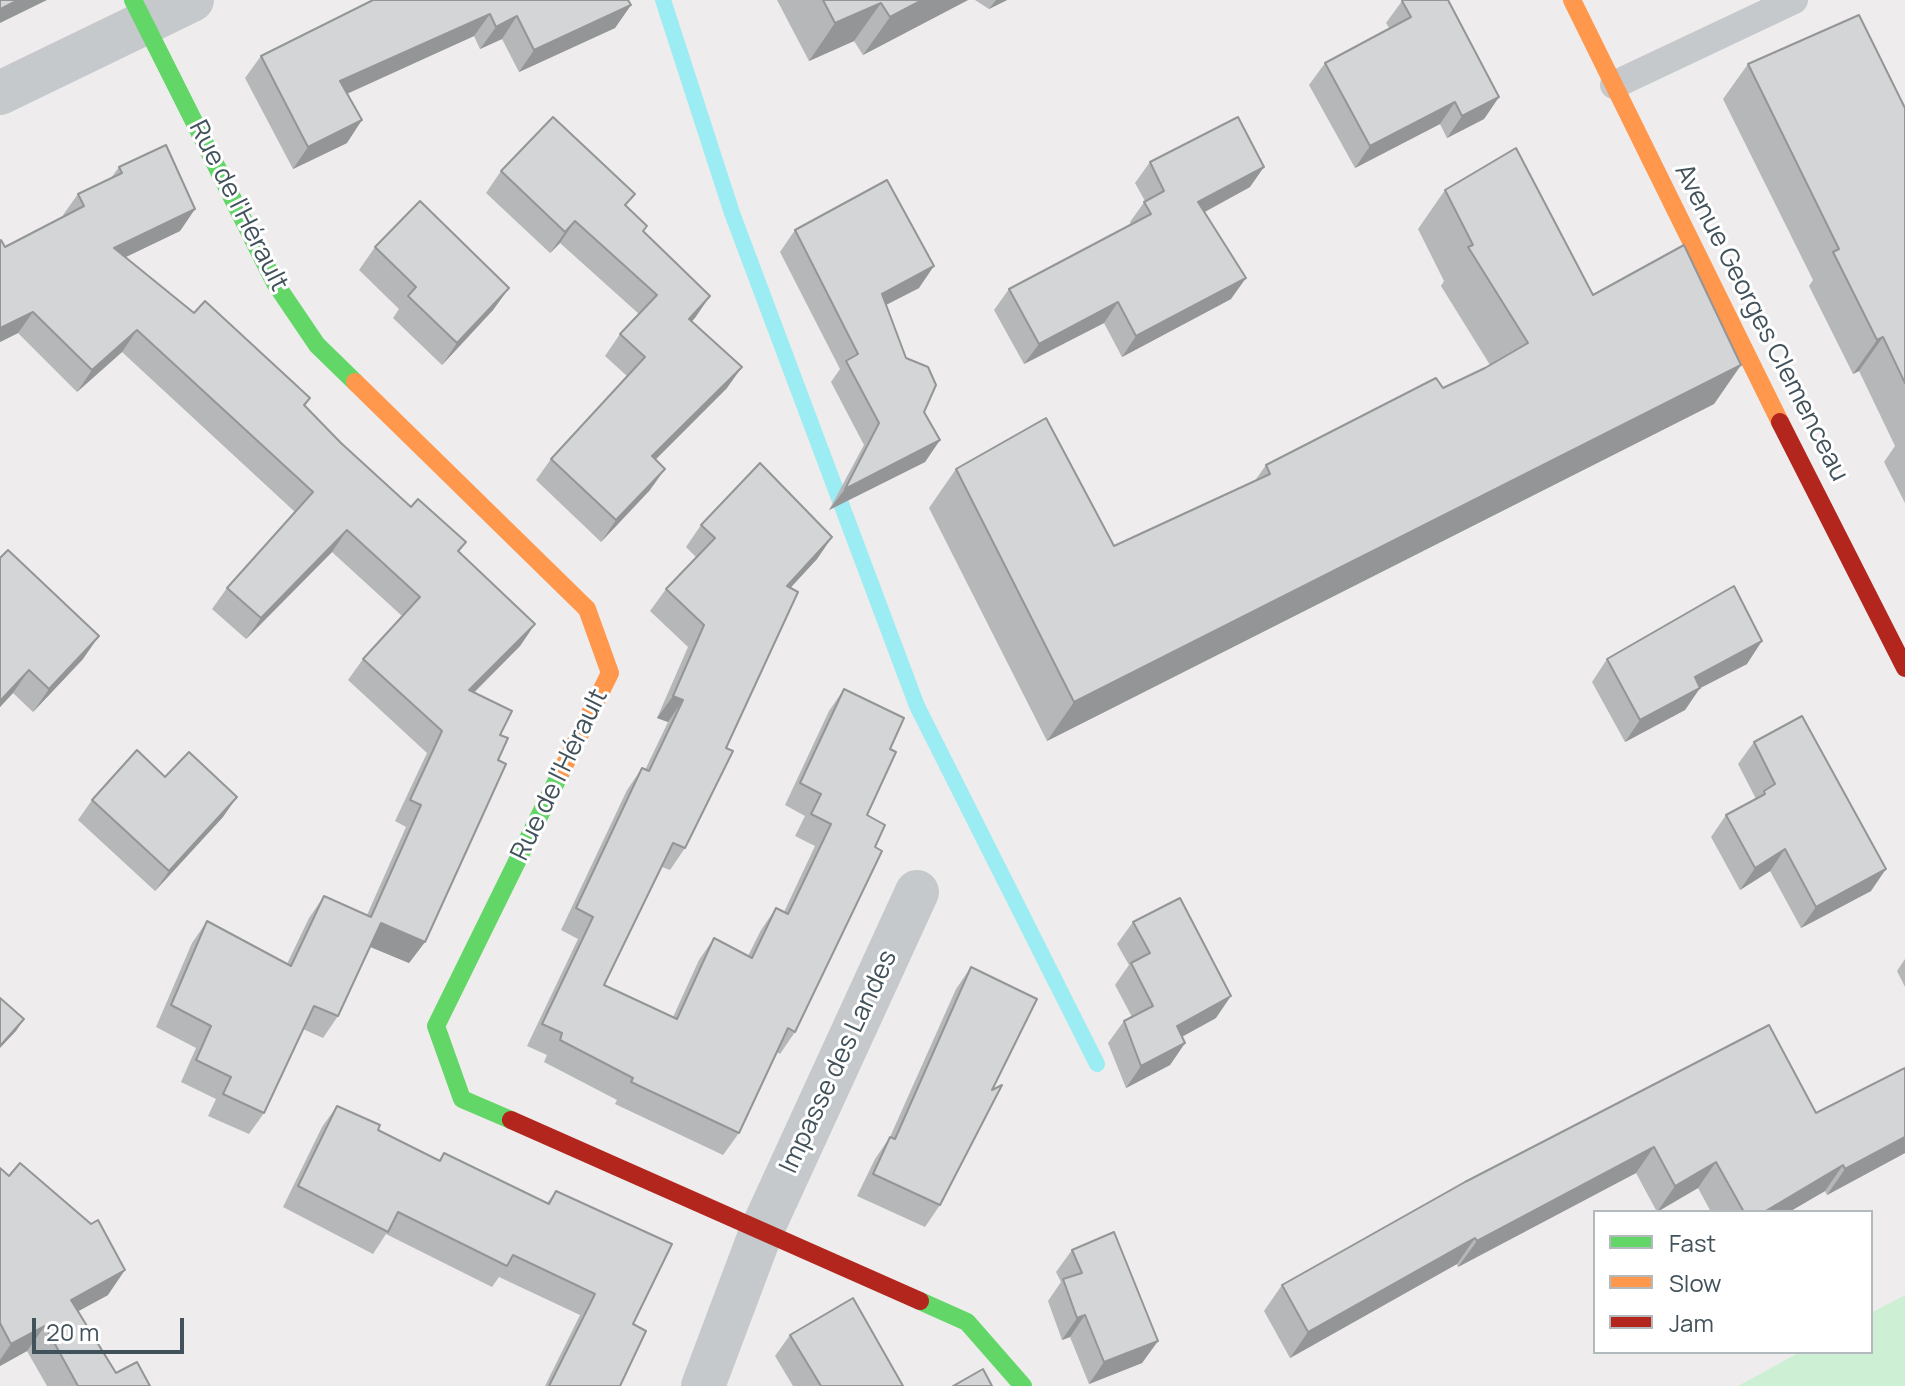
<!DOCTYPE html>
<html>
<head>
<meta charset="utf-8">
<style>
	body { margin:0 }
	#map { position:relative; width:1905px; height:1386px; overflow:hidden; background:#eeecec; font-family:Manrope,sans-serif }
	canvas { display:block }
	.legend { position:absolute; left:1593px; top:1210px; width:280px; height:144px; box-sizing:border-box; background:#fff; border:2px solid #b3babd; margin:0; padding:10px 14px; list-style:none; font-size:24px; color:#42525b }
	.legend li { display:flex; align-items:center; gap:16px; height:40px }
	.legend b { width:40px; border:2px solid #b3babd }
	.scale { position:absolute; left:32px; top:1318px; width:152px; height:36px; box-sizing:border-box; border:4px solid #42525b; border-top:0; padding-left:10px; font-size:24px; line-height:28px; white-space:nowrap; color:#42525b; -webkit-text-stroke:6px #fff; paint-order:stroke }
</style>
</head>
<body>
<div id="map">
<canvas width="1905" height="1386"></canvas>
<ul class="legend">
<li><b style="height:10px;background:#63d668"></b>Fast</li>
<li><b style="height:10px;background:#ff974d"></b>Slow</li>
<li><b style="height:10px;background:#b3261e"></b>Jam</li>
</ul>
<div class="scale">20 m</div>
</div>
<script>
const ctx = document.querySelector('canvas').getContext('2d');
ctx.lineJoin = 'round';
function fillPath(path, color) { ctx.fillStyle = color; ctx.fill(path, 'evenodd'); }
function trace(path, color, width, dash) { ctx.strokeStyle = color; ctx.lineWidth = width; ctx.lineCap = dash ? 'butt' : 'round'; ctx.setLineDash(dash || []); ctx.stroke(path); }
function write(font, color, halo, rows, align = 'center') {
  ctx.font = font + ' Manrope,sans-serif'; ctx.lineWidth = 6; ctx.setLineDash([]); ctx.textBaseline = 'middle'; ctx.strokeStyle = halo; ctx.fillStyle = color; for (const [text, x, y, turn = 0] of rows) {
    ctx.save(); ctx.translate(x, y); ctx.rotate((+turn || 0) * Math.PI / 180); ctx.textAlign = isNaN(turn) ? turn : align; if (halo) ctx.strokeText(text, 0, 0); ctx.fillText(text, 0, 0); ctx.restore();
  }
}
fillPath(new Path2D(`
	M1905,1295V1386H1738L1800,1352H1871V1313Z`), '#cdf0d5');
trace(new Path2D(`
	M663,0L732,213L917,706L1097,1064`), '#9cedf3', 16);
trace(new Path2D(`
	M1614,85L1794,0`), '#c5c9cc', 28);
trace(new Path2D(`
	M0,93L192,0
	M703,1386L761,1232L917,892`), '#c5c9cc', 44);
trace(new Path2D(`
	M133,0L275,283L317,345L355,382
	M511,1120L462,1099L436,1026L562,770
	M920,1301L967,1322L1023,1386`), '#63d668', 18);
trace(new Path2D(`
	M1572,0L1780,422
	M355,382L587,609L610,673L562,770`), '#ff974d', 18);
trace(new Path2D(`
	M1780,422L1905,668
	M511,1120L920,1301`), '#b3261e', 18);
fillPath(new Path2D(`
	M373,0L631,5L615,28L519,72L502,39L480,49L474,36L347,94V143L293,169L245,78L261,56Z
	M777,0H968L863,55L854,41L809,61Z
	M975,0H1007L989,9Z
	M1402,1L1499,97L1484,119L1447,138L1440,124L1355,168L1309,85L1325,63L1390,29L1386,23Z
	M1748,64L1905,108V503L1884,462L1895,446L1859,371L1853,374L1809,286L1813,280L1723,99Z
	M1150,162L1250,187L1205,212L1231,299L1122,357L1104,323L1024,364L994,310L1009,289L1131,225L1130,222L1145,201L1135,183Z
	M119,167L195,209L180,231L125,257L194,313L310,398L305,406L341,443L411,507L466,542L459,552L535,624L520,646L474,693L500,735L425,942L409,963L370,947L338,1016L323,1038L303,1029L264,1113L249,1134L208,1116L216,1099L181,1082L196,1048L156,1027L192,943L207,921L287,964L309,918L324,896L367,915L406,827L395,821L427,753L348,680L363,659L402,616L332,552L246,639L212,609L227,588L295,512L122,352L77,392L18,333L0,342V241L5,247L64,217L63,215L78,194L111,178Z
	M501,171L627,206L647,226L643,232L710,296L692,321L727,388L655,460L650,490L601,542L536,480L551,459L627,376L605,356L620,334L639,314L560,243L550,253L486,193Z
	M1445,190L1593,295L1741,365L1714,404L1047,741L929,508L956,469L1114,546L1254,482L1266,465L1443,388L1490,365L1441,286L1444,281L1418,229Z
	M795,230L919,288L886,305L924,412L940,440L925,462L829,510L864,445L831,382L840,369L780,252Z
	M375,247L509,288L493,310L442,365L393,318L399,309L359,270Z
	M701,525L832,537L817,559L790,588L685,848L670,870L662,867L604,985L673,1017L699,960L714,938L748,956L761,930L776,908L784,912L815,846L795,836L805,816L785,805L829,711L844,689L890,749L795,1032L780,1054L777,1052L739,1133L723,1155L615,1104L617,1100L544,1062L547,1055L527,1046L578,939L561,930L627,790L642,768L645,770L668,722L657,718L688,647L650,611L666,589L696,557L686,547Z
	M0,558L83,659L33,712L13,693L0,707Z
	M1607,659L1747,664L1700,688L1685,710L1625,742L1592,682Z
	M1754,742L1871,891L1801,928L1770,871L1740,890L1711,837L1726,815L1756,799L1738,764Z
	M165,777L223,817L155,891L78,820L92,800Z
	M1133,922L1216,1018L1182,1037L1185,1043L1170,1065L1126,1088L1108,1043L1124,1021L1132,1017L1115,985L1129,965L1117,944Z
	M1905,959V987L1897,971Z
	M971,967L992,1090L940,1205L925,1227L857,1196L875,1159L890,1137L956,989Z
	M337,1106L378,1130L439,1160L444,1153L547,1203L556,1191L633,1324L620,1386H545L580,1315L499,1277L492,1287L386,1234L373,1254L283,1207L322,1127Z
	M1816,1113L1905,1153L1827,1195L1825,1191L1789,1212H1711L1698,1188L1657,1212L1636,1173L1458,1267L1457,1264L1290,1358L1264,1311L1282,1285L1465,1182Z
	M0,1168L108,1295L78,1311L116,1373L150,1386H47L27,1351L0,1366Z
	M1072,1250L1158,1341L1142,1363L1089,1384L1070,1337L1062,1340L1048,1301L1061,1282L1056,1272Z
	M790,1335L903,1386H793L775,1356Z`), '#b6b7b9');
fillPath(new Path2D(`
	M18,0H47L0,23V9Z
	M922,0H968L863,55L890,17Z
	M996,0H1007L989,9Z
	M881,3L854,41L809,61L835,23Z
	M631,5L615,28L519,72L534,50Z
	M490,14L474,36L324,104L340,81Z
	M517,16L502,39L480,49L496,27Z
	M1499,97L1484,119L1447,138L1462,116Z
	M1455,102L1440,124L1355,168L1370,146Z
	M362,120L347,143L293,169L308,147Z
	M1264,167L1250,187L1184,223L1198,202Z
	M195,209L180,231L99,270L114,248Z
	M575,221L560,243L550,253L565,232Z
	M934,266L919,288L866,315L882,294Z
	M1246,278L1231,299L1122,357L1136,336Z
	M509,288L493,310L442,365L457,343Z
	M710,296L695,318L674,340L689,319Z
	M1118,302L1104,323L1024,364L1039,344Z
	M33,312L18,333L0,342V328Z
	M137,330L122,352L77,392L92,370Z
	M1883,337L1859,371L1853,374L1877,340Z
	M1741,365L1714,404L1047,741L1074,702Z
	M742,367L727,388L637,478L652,456Z
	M940,440L925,462L829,510L845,489Z
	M665,469L650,490L601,542L616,520Z
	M347,530L332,552L246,639L261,618Z
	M832,537L817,559L772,608L787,586Z
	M535,624L520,646L454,712L469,690Z
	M99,636L83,659L33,712L49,689Z
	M1762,641L1747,664L1679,699L1695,677Z
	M29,670L13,693L0,707V701Z
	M1700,688L1685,710L1625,742L1640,720Z
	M673,696L683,700L668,722L657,718Z
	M237,797L223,817L155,891L169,871Z
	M1785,849L1770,871L1740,890L1755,868Z
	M1886,869L1871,891L1801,928L1816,907Z
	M381,923L425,942L409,963L366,945Z
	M1231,996L1216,1018L1161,1048L1177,1026Z
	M24,1019L16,1031L0,1048V1046Z
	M1185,1043L1170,1065L1126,1088L1141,1066Z
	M1905,1137V1153L1827,1195L1845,1169Z
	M1654,1147L1636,1173L1458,1267L1477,1241Z
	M1716,1162L1698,1188L1657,1212L1675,1186Z
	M1843,1165L1825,1191L1789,1212H1764Z
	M1475,1238L1457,1264L1290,1358L1308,1332Z
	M125,1270L108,1295L53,1325L71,1300Z
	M1085,1315L1070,1337L1062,1340L1077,1318Z
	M45,1326L27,1351L0,1366V1360L11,1344Z
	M1158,1341L1142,1363L1089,1384L1104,1362Z`), '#949596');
const building = new Path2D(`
	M0,0H18L0,9Z
	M373,0H628L631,5L534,50L517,16L496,27L490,14L340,81L362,120L308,147L261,56Z
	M823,0H922L890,17L881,3L835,23Z
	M1403,0H1448L1499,97L1462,116L1455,102L1370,146L1325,63L1411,17L1402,1Z
	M1859,15L1905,108V383L1883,337L1877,340L1833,252L1839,249L1748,64Z
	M553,117L635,194L625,205L647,226L643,231L710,296L689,319L742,367L652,456L665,469L616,520L551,459L645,357L620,334L657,295L575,221L565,232L501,171Z
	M1238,117L1264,167L1198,202L1246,278L1136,336L1118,302L1039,344L1009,289L1151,214L1144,202L1164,191L1150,162Z
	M166,145L195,209L114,248L194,313L205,301L310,398L304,405L341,443L411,507L418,499L466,542L458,551L535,624L469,690L512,711L500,735L508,738L498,760L506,764L425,942L381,923L338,1016L314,1006L264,1113L223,1094L231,1077L196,1060L211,1026L171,1005L207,921L291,966L324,896L371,917L421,805L410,800L442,731L363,659L420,597L347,530L261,618L227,588L313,492L137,330L92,370L33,312L0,328V241L1,240L5,247L84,206L78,194L122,173L119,167Z
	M1516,148L1593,295L1684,245L1741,365L1074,702L956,469L1046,418L1114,546L1270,474L1266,465L1436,378L1443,388L1485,368L1528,343L1468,247L1473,245L1445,190Z
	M887,180L934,266L882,294L906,358L928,367L936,385L924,412L940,440L845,489L879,423L846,361L858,354L795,230Z
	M420,201L509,288L457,343L408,296L416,287L375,247Z
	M760,463L832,537L787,586L798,592L726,748L733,751L685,848L673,843L604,985L677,1019L714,938L752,958L776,908L788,914L831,824L811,814L821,794L800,783L844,689L904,718L890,749L896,752L867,815L885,825L875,847L882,851L795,1032L788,1028L739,1133L631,1082L633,1078L560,1040L562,1033L542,1024L593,917L576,908L642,768L649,771L683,700L673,696L704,625L666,589L715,538L701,525Z
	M8,550L99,636L49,689L29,670L0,701V558Z
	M1734,586L1762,641L1695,677L1700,688L1640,720L1607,659Z
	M1802,716L1886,869L1816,907L1785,849L1755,868L1726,815L1765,794L1764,791L1775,784L1754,742Z
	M137,750L165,777L189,752L237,797L169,871L92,800Z
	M1180,898L1231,996L1177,1026L1185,1043L1141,1066L1124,1021L1153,1006L1131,963L1150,953L1133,922Z
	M971,967L1037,999L992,1090L1002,1085L940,1205L873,1174L890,1137L895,1139Z
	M0,998L24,1019L0,1046Z
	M1769,1025L1816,1113L1905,1068V1137L1845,1169L1843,1165L1764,1212H1744L1716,1162L1675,1186L1654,1147L1477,1241L1475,1238L1308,1332L1282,1285L1465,1182Z
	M337,1106L380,1125L378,1130L440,1161L444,1153L549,1204L556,1191L672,1244L633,1324L646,1331L620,1386H549L595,1294L513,1255L507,1266L398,1212L388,1232L298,1186Z
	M20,1163L91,1224L98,1220L125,1270L71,1300L116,1373L137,1362L150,1386H78L45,1326L11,1344L0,1323V1168L9,1176Z
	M1114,1232L1158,1341L1104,1362L1085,1315L1077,1318L1063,1279L1082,1273L1072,1250Z
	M853,1298L903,1386H821L790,1335Z
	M983,1369L992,1386H953Z`);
fillPath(building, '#d4d5d7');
trace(building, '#949596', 2);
write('26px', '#42525b', '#fff', [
	["Rue de l'Hérault",238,206,63],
	["Avenue Georges Clemenceau",1761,323,63],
	["Rue de l'Hérault",560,775,-64],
	["Impasse des Landes",839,1062,-65]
]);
</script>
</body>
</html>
